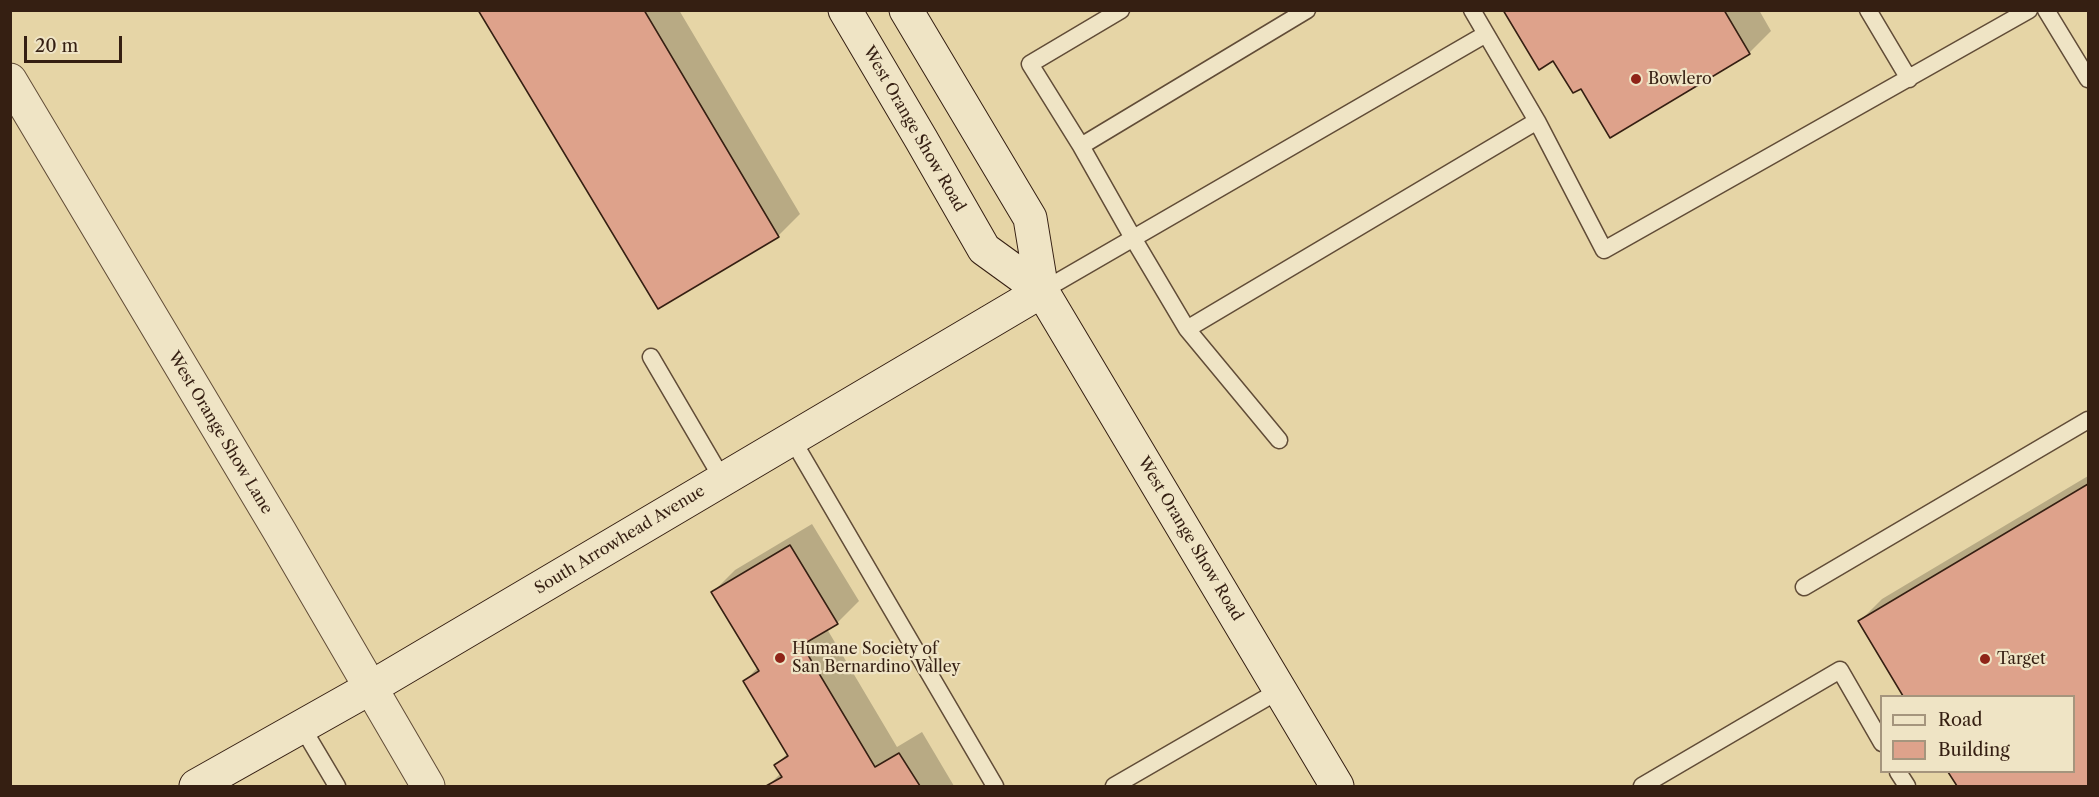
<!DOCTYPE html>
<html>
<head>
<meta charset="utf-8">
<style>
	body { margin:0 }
	#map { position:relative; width:2099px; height:797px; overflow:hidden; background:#e6d5a6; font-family:"Libre Caslon Text",serif }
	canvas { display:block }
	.frame { position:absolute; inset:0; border:12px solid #351f12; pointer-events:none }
	.legend { position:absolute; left:1880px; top:695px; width:195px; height:78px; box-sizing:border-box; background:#efe4c5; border:2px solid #a5957d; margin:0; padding:8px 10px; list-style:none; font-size:18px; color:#351f12 }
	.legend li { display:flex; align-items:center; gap:12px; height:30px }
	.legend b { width:30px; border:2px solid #a5957d }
	.scale { position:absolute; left:24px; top:36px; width:98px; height:27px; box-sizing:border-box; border:3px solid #351f12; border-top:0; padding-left:8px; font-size:18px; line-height:21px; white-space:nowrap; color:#351f12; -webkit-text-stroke:4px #efe4c5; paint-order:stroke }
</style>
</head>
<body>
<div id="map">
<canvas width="2099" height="797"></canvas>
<div class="frame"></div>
<ul class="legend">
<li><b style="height:8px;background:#efe4c5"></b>Road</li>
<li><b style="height:16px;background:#dea28b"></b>Building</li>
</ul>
<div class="scale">20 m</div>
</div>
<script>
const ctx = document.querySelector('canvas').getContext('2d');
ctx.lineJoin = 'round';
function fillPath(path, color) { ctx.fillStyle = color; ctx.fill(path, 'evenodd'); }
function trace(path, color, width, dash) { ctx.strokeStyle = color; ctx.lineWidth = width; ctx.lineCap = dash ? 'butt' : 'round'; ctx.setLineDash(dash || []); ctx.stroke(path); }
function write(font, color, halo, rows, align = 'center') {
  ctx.font = font + ' "Libre Caslon Text",serif'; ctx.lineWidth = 4.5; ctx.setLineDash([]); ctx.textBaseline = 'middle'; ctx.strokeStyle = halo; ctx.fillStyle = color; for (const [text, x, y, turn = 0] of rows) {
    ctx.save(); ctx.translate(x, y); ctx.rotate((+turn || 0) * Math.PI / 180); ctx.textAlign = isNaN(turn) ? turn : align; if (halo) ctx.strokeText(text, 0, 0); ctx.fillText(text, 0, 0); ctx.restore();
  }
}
fillPath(new Path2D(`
	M479,10H679L800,214L778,236Z
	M1504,10H1759L1771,31L1749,53L1581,87Z
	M2088,476V786H1958L1950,772H2074V696H1905L1860,621L1882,599Z
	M812,524L859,601L837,623L827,629L897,747L922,732L954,786H768L781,773L776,765L788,753L745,681L758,667L713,592L735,570Z`), '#0003');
const building = new Path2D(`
	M478,10H644L779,237L658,309Z
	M1503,10H1724L1750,54L1610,138L1581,89L1573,93L1553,61L1539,70Z
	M2088,484V786H1957L1948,772H2074V696H1903L1858,621Z
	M790,545L838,624L802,645L875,767L899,753L920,786H766L782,777L774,765L788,756L743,681L759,671L711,592Z`);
fillPath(building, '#dea28b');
trace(building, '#351f12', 1.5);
const lane = new Path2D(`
	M1121,10L1030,64L1081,146L1133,238L1187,329L1279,440
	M1472,10L1537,121L1604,250L2029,10
	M1868,10L1909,79
	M2046,10L2088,79
	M1081,146L1307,10
	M1042,291L1486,34
	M1187,329L1537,121
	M651,357L723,480
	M792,439L995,786
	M1804,587L2088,420
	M302,727L337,786
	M1898,772L1907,786
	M1114,786L1280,690
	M1642,786L1840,670L1882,743`);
const street = new Path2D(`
	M10,80L280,532L428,786`);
const secondary = new Path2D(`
	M845,10L921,139L984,249L1042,291
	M906,10L1030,218L1042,291L1337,786
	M196,786L370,688L1042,291`);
trace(lane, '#614c37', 19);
trace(street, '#614c37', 35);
trace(secondary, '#351f12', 35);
trace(lane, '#efe4c5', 16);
trace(street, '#efe4c5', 33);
trace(secondary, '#efe4c5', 33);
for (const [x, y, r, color] of [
	[1636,79,6,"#8f2418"],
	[780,658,6,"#8f2418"],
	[1985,659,6,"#8f2418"]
]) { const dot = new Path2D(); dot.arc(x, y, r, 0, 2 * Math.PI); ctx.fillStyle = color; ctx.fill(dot); trace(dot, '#efe4c5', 2); }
write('16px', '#351f12', '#efe4c5', [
	["Bowlero",1648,79],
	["Humane Society of",792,649],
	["San Bernardino Valley",792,667],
	["Target",1997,659]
], 'left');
write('16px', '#351f12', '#efe4c5', [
	["West Orange Show Road",914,129,60],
	["West Orange Show Lane",220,433,59],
	["West Orange Show Road",1190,539,59],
	["South Arrowhead Avenue",620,540,-31]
]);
</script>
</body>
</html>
